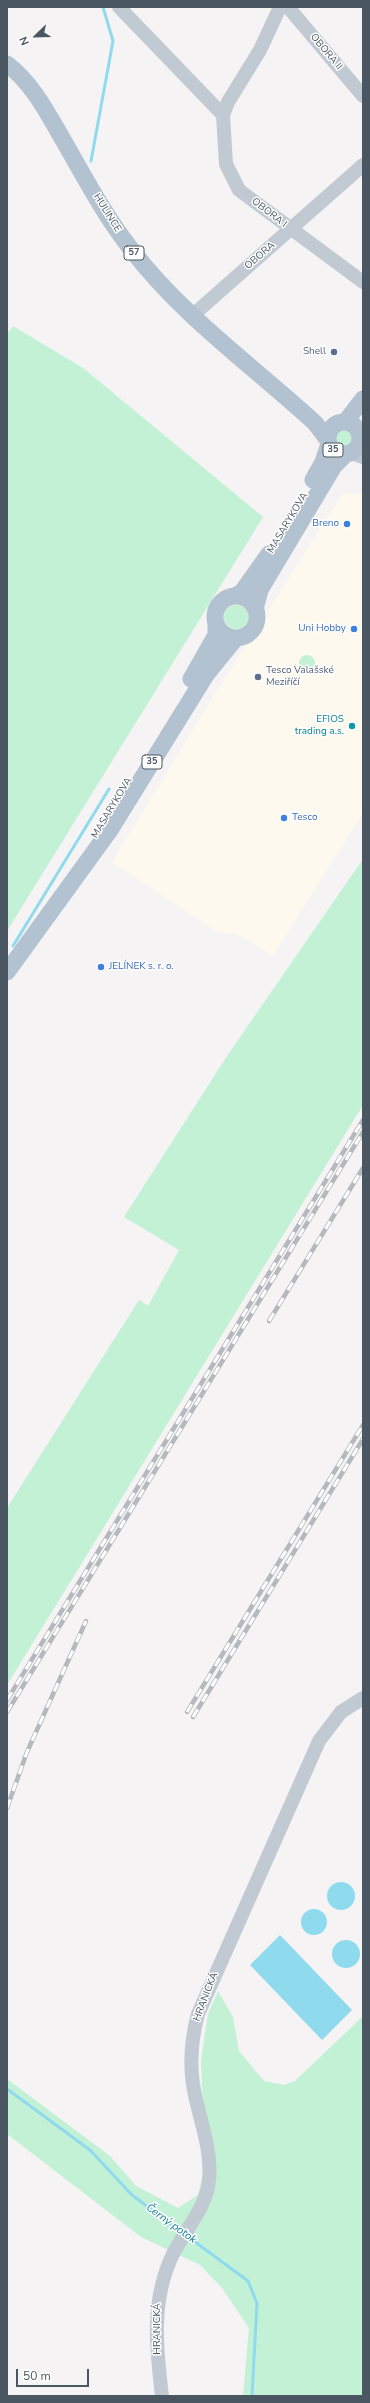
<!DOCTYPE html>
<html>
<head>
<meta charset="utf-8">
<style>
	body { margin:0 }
	#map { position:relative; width:370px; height:2403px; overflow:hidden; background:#f5f3f3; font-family:"Nunito Sans",sans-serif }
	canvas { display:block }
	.frame { position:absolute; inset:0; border:8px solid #4a5661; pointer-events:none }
	.north { position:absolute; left:16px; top:16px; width:40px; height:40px; -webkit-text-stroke:3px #fff; paint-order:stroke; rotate:247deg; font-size:11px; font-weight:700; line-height:16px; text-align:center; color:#4a5661 }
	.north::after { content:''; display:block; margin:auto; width:14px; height:18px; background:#4a5661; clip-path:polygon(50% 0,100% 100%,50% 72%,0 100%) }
	.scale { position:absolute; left:16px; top:2369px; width:73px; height:18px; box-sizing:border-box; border:2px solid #4a5661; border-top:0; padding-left:5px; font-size:12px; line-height:14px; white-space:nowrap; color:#4a5661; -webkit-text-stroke:3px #fff; paint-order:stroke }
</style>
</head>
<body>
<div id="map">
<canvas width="370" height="2403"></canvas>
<div class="frame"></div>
<div class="north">N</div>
<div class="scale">50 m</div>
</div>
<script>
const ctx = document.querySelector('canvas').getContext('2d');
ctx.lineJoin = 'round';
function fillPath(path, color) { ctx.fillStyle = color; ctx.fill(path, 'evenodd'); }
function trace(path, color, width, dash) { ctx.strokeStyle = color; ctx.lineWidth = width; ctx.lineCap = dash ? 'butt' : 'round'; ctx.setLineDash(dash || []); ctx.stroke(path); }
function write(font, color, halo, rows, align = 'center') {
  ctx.font = font + ' "Nunito Sans",sans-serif'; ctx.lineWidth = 3; ctx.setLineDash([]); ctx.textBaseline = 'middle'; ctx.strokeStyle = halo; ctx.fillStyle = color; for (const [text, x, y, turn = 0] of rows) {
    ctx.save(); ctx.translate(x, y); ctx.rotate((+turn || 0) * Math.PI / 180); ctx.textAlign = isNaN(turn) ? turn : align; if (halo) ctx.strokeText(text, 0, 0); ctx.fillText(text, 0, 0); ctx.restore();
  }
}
fillPath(new Path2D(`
	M342,494H363V813L273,956L239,935L217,932L112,862L216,692Z`), '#fdf9ef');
fillPath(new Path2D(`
	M13,326L83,368L263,517L7,931V334Z
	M336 438a8 8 0 1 1 16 0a8 8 0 1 1-16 0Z
	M224 617a12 12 0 1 1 24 0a12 12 0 1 1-24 0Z
	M299 663a8 8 0 1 1 16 0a8 8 0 1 1-16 0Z
	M363,859V1105L7,1685V1508L139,1300L148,1306L179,1250L124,1217L227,1056Z
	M218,1991L233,2017L239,2051L264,2081L284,2085L295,2081L363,2016V2396H243L249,2328L222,2288L200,2265L141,2237L7,2134V2079L110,2156L136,2186L178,2208L198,2195L205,2165L201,2060L208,2014Z`), '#c3f1d5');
fillPath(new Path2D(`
	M327 1896a14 14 0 1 1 28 0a14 14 0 1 1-28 0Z
	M301 1922a13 13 0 1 1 26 0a13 13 0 1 1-26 0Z
	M280,1935L352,2010L322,2040L250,1965Z
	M332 1954a14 14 0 1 1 28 0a14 14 0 1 1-28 0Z`), '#90daee');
trace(new Path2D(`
	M91,161L113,41L103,7
	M13,946L109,789
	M7,2089L90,2150L132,2195L181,2232
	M187,2236L248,2281L257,2303L252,2396`), '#90daee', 3);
trace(new Path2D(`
	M119,7L223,115
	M280,7L260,50L228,102L223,115L226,164L239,190L363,282
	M288,7L363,96
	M193,315L363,165
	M360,438L363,441
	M351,453L363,457
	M162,2396C156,2347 151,2299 173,2254C185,2230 206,2208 209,2181C212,2151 201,2124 195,2095C189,2068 191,2040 198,2014L319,1741L341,1712L363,1698`), '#c1cad2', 14);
trace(new Path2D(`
	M7,64C32,83 47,112 62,138C84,176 104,215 131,249C182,316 253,366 315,423L328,440
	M346,421L363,399
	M328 438a16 16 0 1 1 32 0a16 16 0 1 1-32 0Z
	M313,480L323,462L329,444
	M215 617a21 21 0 1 1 42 0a21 21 0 1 1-42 0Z
	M235,596L242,592L269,554
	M255,609L260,590L334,466L346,454
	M191,679L216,635V626
	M7,972L110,830L206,675L236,638`), '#b3c2d1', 17);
const rail = new Path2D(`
	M269,1321L363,1168
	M7,1700L363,1120
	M7,1712L363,1132
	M187,1712L363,1425
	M193,1717L363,1439
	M7,1808L27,1752L86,1621`);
trace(rail, '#b5b8bd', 4.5);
trace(rail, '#fff', 3, [9]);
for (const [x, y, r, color] of [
	[334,352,4,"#5c6f8a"],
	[347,524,4,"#3f7fe0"],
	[354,629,4,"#3f7fe0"],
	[258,677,4,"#5c6f8a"],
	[352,726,4,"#0f9aa8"],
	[284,818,4,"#3f7fe0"],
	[101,967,4,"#3f7fe0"]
]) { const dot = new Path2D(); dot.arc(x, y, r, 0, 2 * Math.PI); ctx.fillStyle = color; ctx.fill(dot); trace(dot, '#fff', 1.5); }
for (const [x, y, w] of [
	[134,253,20],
	[333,450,20],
	[152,762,20]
]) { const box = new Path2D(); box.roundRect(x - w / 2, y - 7, w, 14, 3); ctx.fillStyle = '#fff'; ctx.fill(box); trace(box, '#4a5661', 1); }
write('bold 9px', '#4a5661', null, [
	["57",134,253],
	["35",333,450],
	["35",152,762]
]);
write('10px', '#4a5661', '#fff', [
	["OBORA II",326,52,50],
	["HULINCE",107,213,58],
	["OBORA I",269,213,38],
	["OBORA",260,256,-41],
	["MASARYKOVA",288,523,-59],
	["MASARYKOVA",112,808,-59],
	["HRANICKÁ",206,1997,-69],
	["HRANICKÁ",158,2329,-90]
]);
write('10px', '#4e5e75', '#fff', [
	["Shell",326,352],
	["Tesco Valašské",266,671,"left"],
	["Meziříčí",266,683,"left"]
], 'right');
write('10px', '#366cbe', '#fff', [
	["Breno",339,524],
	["Uni Hobby",346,629],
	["Tesco",292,818,"left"],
	["JELÍNEK s. r. o.",109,967,"left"]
], 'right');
write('10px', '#0d838f', '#fff', [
	["EFIOS",344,720],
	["trading a.s.",344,732]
], 'right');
write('italic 11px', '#0c7c9b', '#fff', [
	["Černý potok",171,2224,36]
]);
</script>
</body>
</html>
